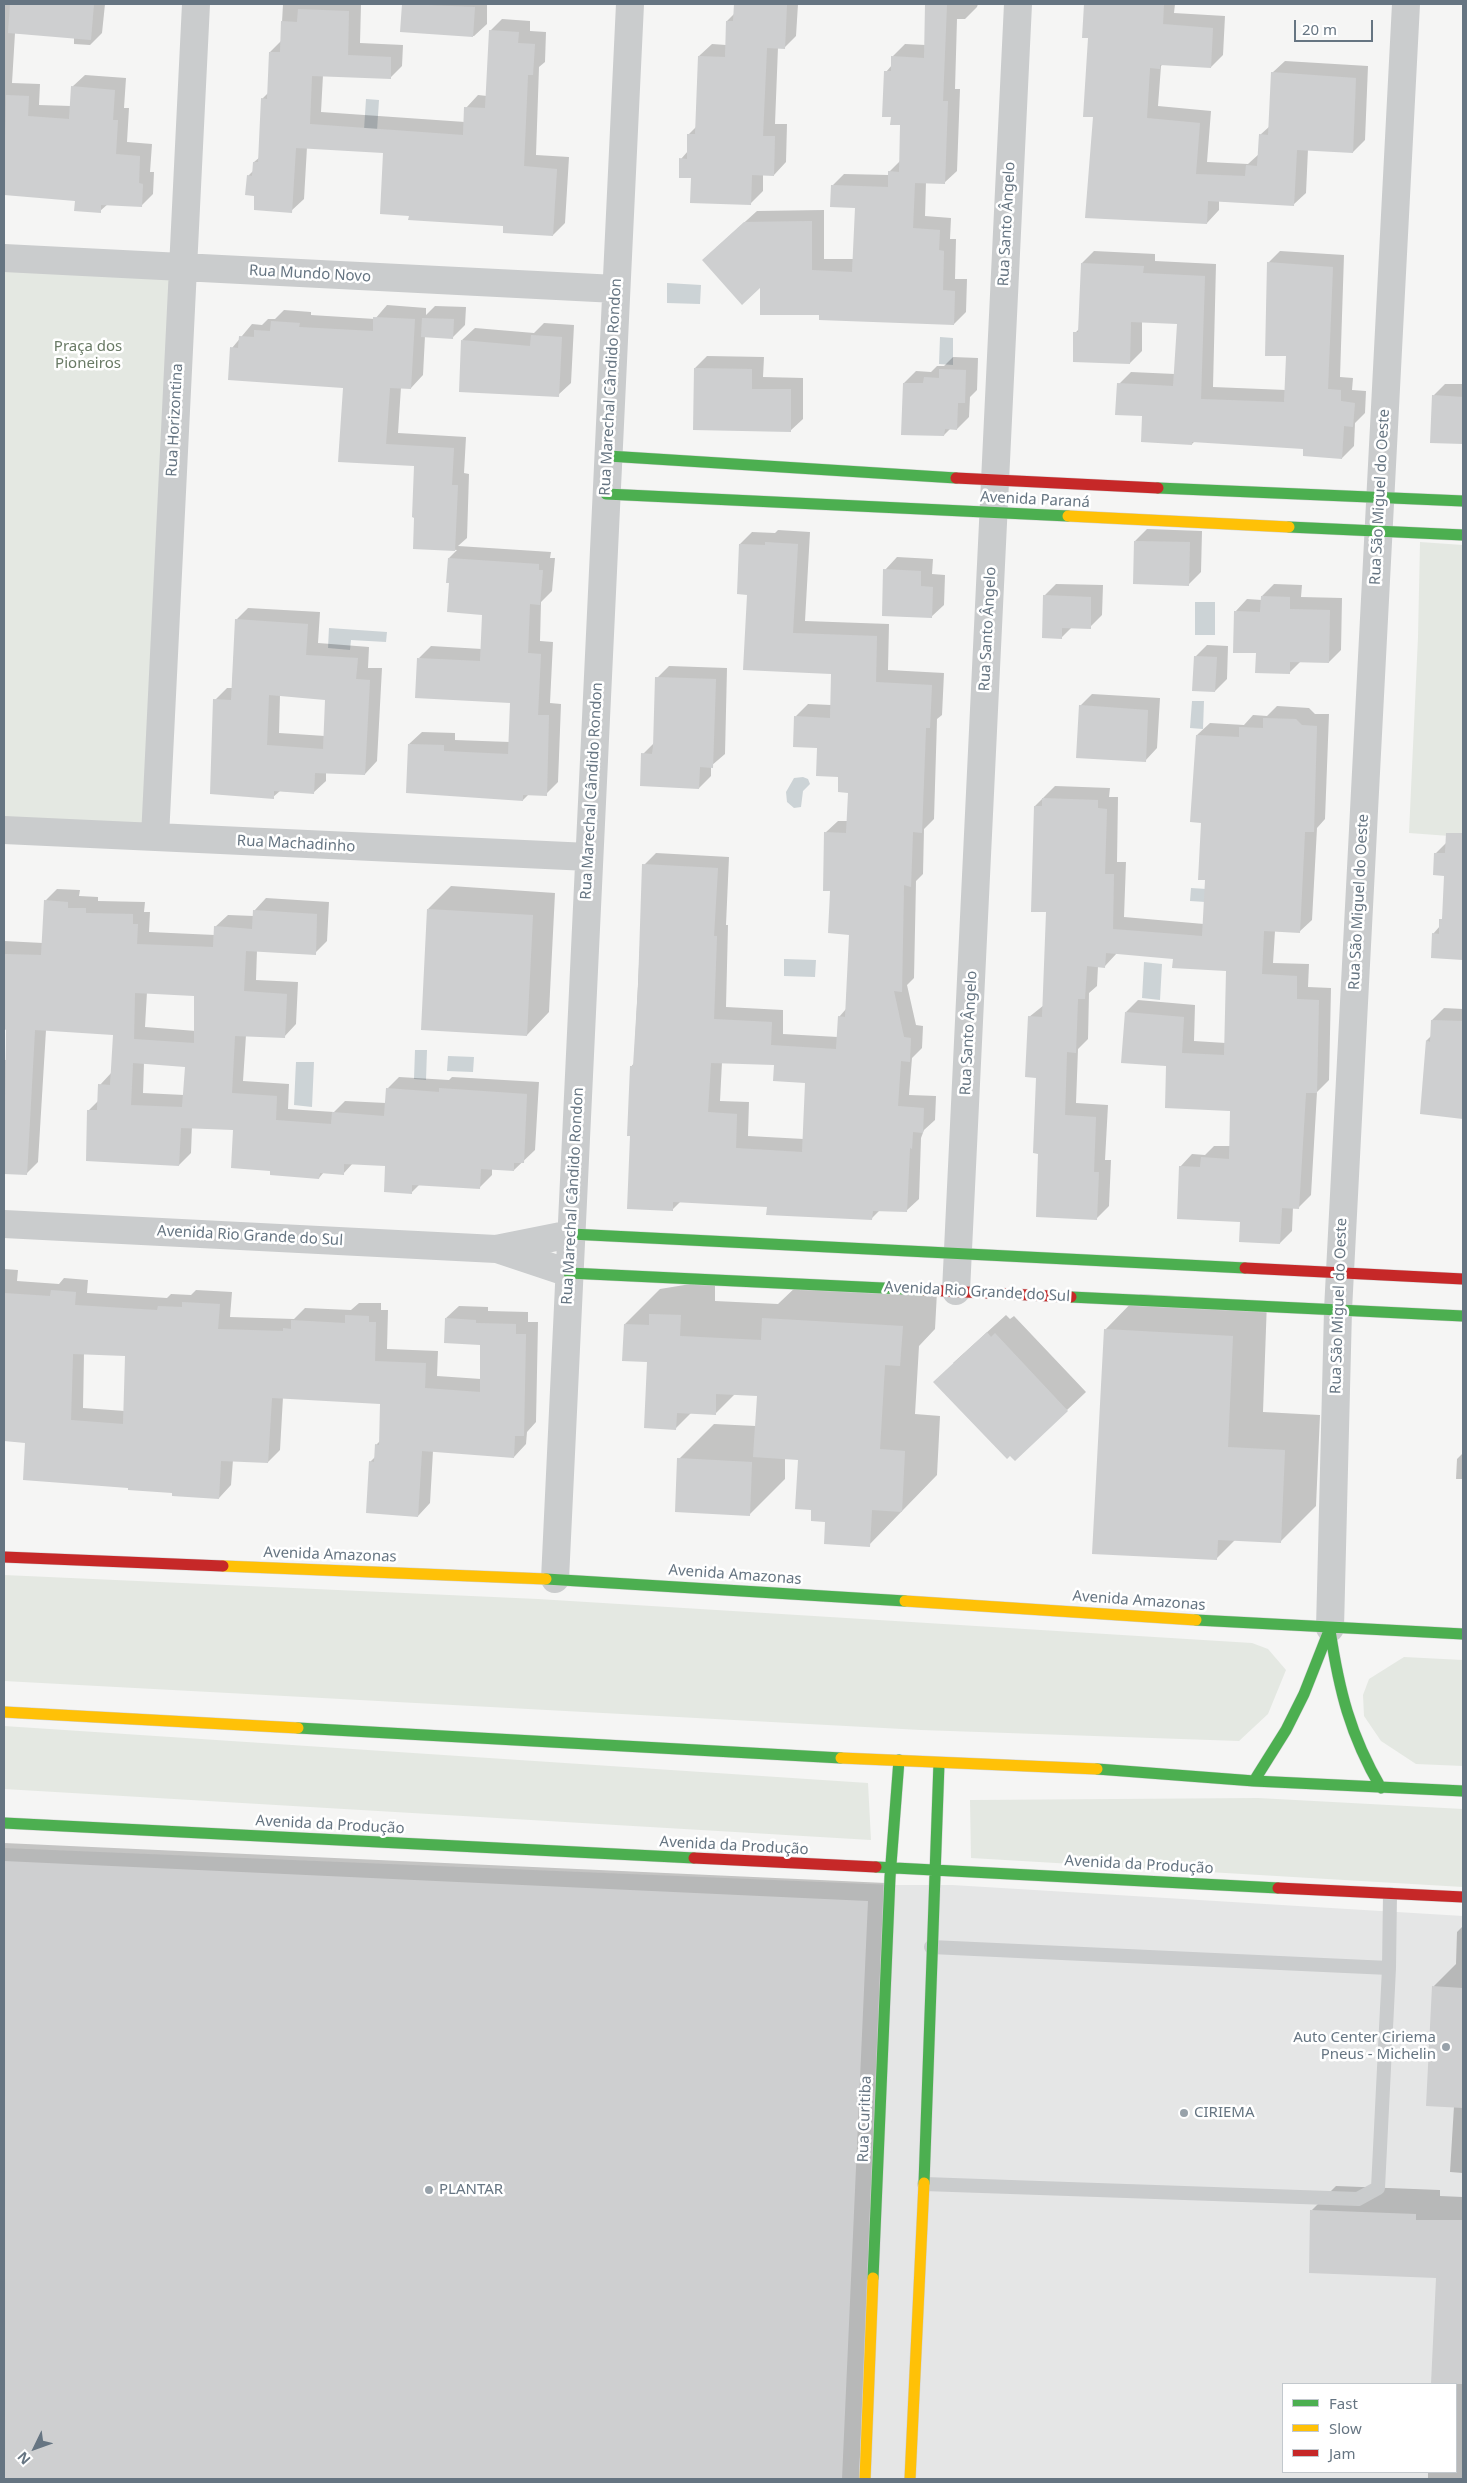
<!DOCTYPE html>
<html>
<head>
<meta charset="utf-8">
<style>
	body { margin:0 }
	#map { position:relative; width:1467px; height:2483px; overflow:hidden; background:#f5f5f4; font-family:"Noto Sans",sans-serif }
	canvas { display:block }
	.frame { position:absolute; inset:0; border:5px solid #667582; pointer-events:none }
	.legend { position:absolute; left:1282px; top:2383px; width:175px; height:90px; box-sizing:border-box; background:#fff; border:1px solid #c2c8cd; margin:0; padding:6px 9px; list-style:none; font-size:15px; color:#667582 }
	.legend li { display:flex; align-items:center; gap:10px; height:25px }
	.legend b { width:25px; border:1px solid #c2c8cd }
	.north { position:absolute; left:10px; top:2423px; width:50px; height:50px; -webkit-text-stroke:4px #fff; paint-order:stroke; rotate:228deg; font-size:14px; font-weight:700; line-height:20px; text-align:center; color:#667582 }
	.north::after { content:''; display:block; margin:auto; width:18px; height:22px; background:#667582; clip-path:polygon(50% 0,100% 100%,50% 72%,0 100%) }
	.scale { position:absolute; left:1294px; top:20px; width:79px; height:22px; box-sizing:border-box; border:2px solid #667582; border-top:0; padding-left:6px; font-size:15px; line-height:18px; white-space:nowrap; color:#667582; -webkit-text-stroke:4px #fff; paint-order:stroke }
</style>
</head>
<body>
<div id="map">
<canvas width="1467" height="2483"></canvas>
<div class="frame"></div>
<ul class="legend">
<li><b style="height:6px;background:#4caf50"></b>Fast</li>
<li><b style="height:6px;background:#ffc107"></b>Slow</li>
<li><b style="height:6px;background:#c62828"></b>Jam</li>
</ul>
<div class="north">N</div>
<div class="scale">20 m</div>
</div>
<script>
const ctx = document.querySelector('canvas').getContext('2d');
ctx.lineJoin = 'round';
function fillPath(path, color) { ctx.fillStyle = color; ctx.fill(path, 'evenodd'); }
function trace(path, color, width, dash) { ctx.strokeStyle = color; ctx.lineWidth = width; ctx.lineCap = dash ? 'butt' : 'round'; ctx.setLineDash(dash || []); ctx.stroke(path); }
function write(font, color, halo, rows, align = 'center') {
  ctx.font = font + ' "Noto Sans",sans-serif'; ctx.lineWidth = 5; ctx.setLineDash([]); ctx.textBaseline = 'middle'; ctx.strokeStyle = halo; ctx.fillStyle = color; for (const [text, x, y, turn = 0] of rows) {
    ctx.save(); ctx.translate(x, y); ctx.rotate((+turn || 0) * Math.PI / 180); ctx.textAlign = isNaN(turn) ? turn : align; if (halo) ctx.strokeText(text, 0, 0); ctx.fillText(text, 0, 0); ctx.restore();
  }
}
fillPath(new Path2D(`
	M4,1848L894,1885H952L1463,1916V2479H4ZM1283,2384H1456V2472H1283Z`), '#e5e6e6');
fillPath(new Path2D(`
	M4,265L177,273L148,830L4,823Z
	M1420,542L1463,545V837L1409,833L1418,637Z
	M4,1575L538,1599L1252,1643L1268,1649L1286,1670L1268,1714L1239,1741L921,1730L4,1681Z
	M1404,1657L1463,1660V1766L1416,1764L1381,1741L1364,1716L1363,1695L1369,1679Z
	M4,1726L868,1783L871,1840L4,1789Z
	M1258,1798L1463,1809V1887L971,1858L970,1800Z`), '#e4e8e2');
fillPath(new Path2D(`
	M366,99L379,100L377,131L364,130Z
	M667,283L701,285L700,304L667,303Z
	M940,337L953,338V365L939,364Z
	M1195,602H1215V635H1195Z
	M329,628L387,632L386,642L351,640L350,650L328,648Z
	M1192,701H1204L1203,729L1190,728Z
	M803,777L808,779L810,784L803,791L801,807L794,808L787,802L786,792L794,778Z
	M1191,888L1222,890L1221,903L1190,901Z
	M784,959L816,960L815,977L784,976Z
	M1144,962L1162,964L1160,1000L1142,998Z
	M415,1050H427L426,1080L414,1079Z
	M448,1056L474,1057L473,1072L447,1071Z
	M296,1062H314L312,1107L294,1105Z`), '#ccd3d6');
fillPath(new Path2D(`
	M4,4H105L102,33L90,45L74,44V37L15,33L12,83L40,84L39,105L71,106L72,87L85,75L126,78L124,108H129L127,142L152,144L150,172H154L153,194L141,206L108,204L100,211L76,200L4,194Z
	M283,4H361L360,43L403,45L402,66L390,78L323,75L321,112L465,122L466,108L478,95L487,96L490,31L502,19L530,21V31L546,32L545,62L539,67L536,155L569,157L565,223L553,235L504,225L410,215L385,152L307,147L304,199L291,211L256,194L248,176L254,170V162L260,157L262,99L268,93L270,52L281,41Z
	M403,4H487V24L474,36L401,31Z
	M735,4H798L796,36L784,48L778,47L775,124H787L786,162L774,175L763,174V191L751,203L692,177L681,159L688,151V135L696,127L699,56L712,44L726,45L727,21L735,13Z
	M927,4H978L977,7L965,19H957L955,89H960L957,171L944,183L926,182L925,216L951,218L950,239H956L955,279H967L966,312L954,324L821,314L762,285L716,248L757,211L824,210V259H854L856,207L832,186L844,174L889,175V172L900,161L901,124L892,116L886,72L892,65V57L905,44L926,45Z
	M1085,4H1175L1174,13L1225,16L1223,55L1211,67L1163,64L1161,66L1158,106L1211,111L1207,162L1248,164L1259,154L1260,135L1270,126L1272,73L1285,61L1368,66L1365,140L1353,152L1308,149L1306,193L1293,205L1219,201V210L1207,223L1095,116L1090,37H1083Z
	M1094,251L1155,254V261L1216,264L1213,387L1286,390L1287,355L1268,263L1280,251L1344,255L1340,377L1353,378L1352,390L1366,391L1365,413L1355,423L1354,446L1342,458L1305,447L1195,441L1192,444L1119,384L1131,372L1175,374L1178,323L1142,321V351L1130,363L1075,333L1080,328L1082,263Z
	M387,305L426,308V315L435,306L466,307L465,325L453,337L425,336L423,375L411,388L401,387L398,433L466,437L464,473L469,474L467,538L458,546L551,552L550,558H555L552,591L541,602L540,641L553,642L550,703L561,704L558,782L546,794H529L523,800L409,744L422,732L455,733V740L510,742L511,702L419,658L431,646L482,649L484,614L451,582L449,558L457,550L415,548V465L339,460L344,386L232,348L252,324L262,325L268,319H275L284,310L311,312V315L375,319Z
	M544,323L574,325L571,383L558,395L462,340L475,328L534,333Z
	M707,356L764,357L763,377L803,378V419L790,431L695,368Z
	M953,357L978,358L977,390L970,397L969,417L957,429L951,428L944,435L904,383L916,371L931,372L937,366H944Z
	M1445,384H1463V443L1431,441L1433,396Z
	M1147,529L1202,531L1201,572L1189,584L1135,541Z
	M778,530L810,532L805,621L889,624L888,670L944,673L942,715L937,719L934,819L924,829L923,874L916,881L914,978L907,985L916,1025L923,1026L922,1048L912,1058L909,1095L936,1096L935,1120L924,1130L921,1138L919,1199L906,1211L880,1210L872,1218L768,1206L681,1201L672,1210L631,1135V1067L634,1063L644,865L656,853L729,857L726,925H728L726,1007L783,1010V1034L838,1037L839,1017L846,1009L850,934L825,833L838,821H848L849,791L796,716L808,704L831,705L832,673L749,593L740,544L752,532L775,533ZM722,1062L775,1064L807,1082L804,1139L748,1136L749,1102L720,1101Z
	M897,557L933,559L932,574L945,575L944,605L931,617L885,570Z
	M1056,584L1103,585L1102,615L1090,627H1072L1061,638L1044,596Z
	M1274,584L1302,585L1301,597L1342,598L1341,650L1329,662L1301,661L1289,673L1257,652L1235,612L1247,599L1262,600V596Z
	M248,608L320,612L318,643L369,647L368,668H382L377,761L365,774L326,772V781L313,793L280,791L273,797L215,700L227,688H232L236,620ZM280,695L326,699L325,736L279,733Z
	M1207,645L1228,646L1227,679L1215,691L1195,657Z
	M669,666L727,668L725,754L711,766V776L699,788L643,754L655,742L657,678Z
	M1092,694L1160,698L1157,748L1145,761L1080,706Z
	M1277,706L1309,708L1315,714H1329L1325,819L1317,828L1312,920L1299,932L1275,931L1273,963L1309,964L1308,987L1331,988L1329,1080L1317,1092L1311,1195L1299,1207H1293L1292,1231L1280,1243L1242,1221L1180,1167L1192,1154L1205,1155L1214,1146H1231L1232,1109L1168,1065L1126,1012L1138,1000L1195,1005L1194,1041L1226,1043L1227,970L1174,958L1117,953L1105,966H1098L1097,986L1089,993L1088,1039L1078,1049L1076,1103L1108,1105L1105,1160H1111L1109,1206L1097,1218L1039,1153L1037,1077L1029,1017L1044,1005L1047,911L1035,806L1055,786L1110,788L1109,797H1118L1117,862H1126L1124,917L1204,924L1206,879L1197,735L1210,723L1244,725L1253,715L1267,716Z
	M1448,841L1463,842V958L1432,957L1433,934L1440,926L1441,920L1444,917L1445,874L1436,853Z
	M451,886L555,893L549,1012L527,1035L428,909Z
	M57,889L80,890L79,896L98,897V901L145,902L144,912H150L149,932L215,935V927L228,915L254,916V911L266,898L329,902L327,941L315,953L257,950L256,980L298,982L296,1024L284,1037L246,1035L243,1081L289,1084L288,1109L334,1112L345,1101L386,1103L387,1089L399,1077L449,1080L452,1077L539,1082L535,1150L514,1170L492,1168V1175L480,1187L420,1184L412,1192L386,1165L353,1163L343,1174L324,1172L319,1178L272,1169L235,1129L192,1127L191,1153L179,1165L88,1111L99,1100L100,1085L112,1072L115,1034L46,1030L38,1162L26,1174L4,1173V1060H7L8,1028H4V941L43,943L45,901ZM147,992L196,995V1031L145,1027ZM144,1063L186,1066L184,1095L143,1093Z
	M1444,1008L1463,1009V1117L1421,1112L1427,1040L1431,1036L1432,1020Z
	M4,1269L18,1270L17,1281L59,1284L64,1278L88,1280L87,1293L167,1298L171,1294L191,1295L196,1290L232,1292L230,1317L294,1319L305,1308L351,1310L359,1303H381V1310H388L387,1349L438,1351L437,1376L481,1379L482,1344L446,1318L459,1306L488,1307V1311L528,1312V1322H538L536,1422L527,1432L526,1444L514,1457L433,1451L430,1503L418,1516L370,1462L376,1456V1445L380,1441L381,1403L283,1397L280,1450L268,1462L233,1460L231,1485L219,1498L129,1487L26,1442L4,1440ZM84,1353L127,1355L125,1411L83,1408Z
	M715,1280V1301L778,1304L799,1284L937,1292L935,1329L919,1346L915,1414L940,1416L937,1475L869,1545L826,1520L813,1509L799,1459L785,1458V1479L749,1515L679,1459L714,1424L756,1426L758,1395L735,1394L715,1414L692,1412L675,1429L648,1361L625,1324L660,1289Z
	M1140,1294L1267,1301L1263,1412L1320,1415L1316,1506L1280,1542L1235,1540L1217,1558L1105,1330Z
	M1006,1315L1010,1319L1014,1316L1086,1392L1067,1410L953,1363Z
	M1463,1453V1479H1456L1457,1459Z
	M4,1843L886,1883L859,2479H4Z
	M1463,1926V2173L1450,2172L1454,2106L1434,1986L1456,1964L1457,1932Z
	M1336,2186L1440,2190V2196L1463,2197V2479H1428V2472H1456V2384H1432L1437,2277L1312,2210Z`), '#0003');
fillPath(new Path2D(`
	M10,4H94L91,40L8,33Z
	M402,4L475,7L473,37L400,32Z
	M734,4H787L785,49L767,48L763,136H775L774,176L752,175L751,205L690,203L691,178H679V158L687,159V134H695L698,56L725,57L726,21H733Z
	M925,4H947L943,101H948L945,184L915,183L913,228L940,230L939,250L944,251L943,290L955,291L954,325L819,320V315H760V288L742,305L702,260L744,222L812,221V270L852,272L855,208L830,207L831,185L888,187V171L899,172L900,125H890L891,117H882L884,71H891V56L924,58Z
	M1084,4H1164L1163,24L1213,28L1211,68L1160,65V69L1150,68L1147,118L1200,123L1196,174L1245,176L1246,165L1257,166L1259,134L1268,135L1271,72L1356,78L1353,153L1297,150L1294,206L1208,201L1207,224L1085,218L1093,117H1083L1088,38H1082Z
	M298,9L349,11L348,55L391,57V79L312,76L310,124L463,135L464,107L485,108L489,30L519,32L518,43L535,44L533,75H528L524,166L557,169L553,236L503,233V226L408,220L409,216L380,214L383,153L296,148L292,213L254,210V196L245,195L247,175L252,176L253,162H258L261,98L267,99L269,52H280L281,21L297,22Z
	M71,86L115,90L113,120H118L116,154L140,156L139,183L143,184L142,207L101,205V213L74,211L75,201L4,195L6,95L29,96L28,116L69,119Z
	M1267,262L1333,267L1328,389L1341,390V401L1355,403L1353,427L1344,426L1342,459L1303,456V449L1192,442V445L1141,442L1142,416L1115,415L1117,383L1173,386L1177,324L1131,322L1130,364L1073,362V332H1078L1081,263L1144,266L1143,273L1205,276L1201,399L1284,402L1286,356H1265Z
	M373,317L415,319L411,389L390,388L386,444L454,448L452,485H458L455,551L413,549L414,518L412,517L414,466L338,462L343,388L228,380L230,347L238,348L239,336L254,337V330L270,331L271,321L300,323L299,327L373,331Z
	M422,318L454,319L453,339L421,337Z
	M531,335L562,337L559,397L459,392L461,340L530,346Z
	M694,368L752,369V389H791V432L693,430Z
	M939,369L966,370L965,403H958L957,430L945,429L944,436L901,435L903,383H923L924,377L939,378Z
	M1432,395L1463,397V444L1430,443Z
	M1134,541L1190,542L1189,586L1133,584Z
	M765,542L798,544L793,633L877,636L876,682L932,685L930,728H926L922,833L913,832L911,887L904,885L902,992L894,991L904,1037L911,1038L910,1062L901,1061L898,1106L924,1108L923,1133L913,1132L912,1149L910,1148L907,1212L873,1211L872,1220L766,1215L767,1207L673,1202V1211L627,1209L630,1136H627L630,1066H633L638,986L642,864L718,868L714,936H717L714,1019L772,1022L771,1045L836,1049L838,1016L845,1017L849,935L828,933L830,891H823L824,832L846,833L848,793L838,792V777L816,776L817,748L793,747L794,716L830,718L831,674L743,670L747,595L737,594L739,544L765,545ZM711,1063L774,1065L773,1081L805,1083L802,1152L736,1148L737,1114L708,1112Z
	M448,558L539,564V570H543L540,605L530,604L528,653L541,654L538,715H549L547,796L523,795V801L406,793L408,744L444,745V751L508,754L510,703L415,698L417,658L480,661L482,615L447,612L449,583H446Z
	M883,569L921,571V586L933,587L932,618L882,616Z
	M1043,595L1091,597V629L1062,628V639L1042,638Z
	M1261,596L1290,597V609L1330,610L1329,663L1290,662V674L1255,673L1256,653H1233L1234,611L1260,612Z
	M235,619L308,624L306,655L358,658L356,679L370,680L365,775L315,773L314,794L274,791V799L210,794L213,699L231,700ZM269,695L325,700L323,749L267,745Z
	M1194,656L1217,657L1215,692L1192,691Z
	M655,677L716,679L713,768L700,767L699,789L640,786L641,753L652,754L653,747Z
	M1079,705L1148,710L1146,762L1076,758Z
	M1263,718L1296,719L1302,725L1317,726L1314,832H1305L1300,933L1264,931L1262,974L1297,976V999L1319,1000L1317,1093H1306L1299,1209L1282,1208L1280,1244L1239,1242L1240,1222L1177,1219L1179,1166L1200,1167L1201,1157L1229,1159L1230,1111L1165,1108L1166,1066L1121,1063L1125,1012L1184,1017L1182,1053L1224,1055L1226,971L1172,968L1173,959L1106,953L1105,968L1087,966L1085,999H1078L1076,1053L1067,1052L1065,1115L1096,1117L1094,1172H1099L1097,1220L1036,1217L1038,1154L1033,1153L1036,1078L1025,1077L1028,1016L1042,1017L1046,912H1031L1034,806H1042V798L1098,800V808L1107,809L1105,874H1114L1113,929L1202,936L1205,880H1198L1201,823L1190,822L1196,735L1239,737V727L1263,728Z
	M1446,833H1463V960L1431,958L1432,933L1439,934V919H1442L1444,876L1433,875L1434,853H1445Z
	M44,900L68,902V908H86V913L133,914V924H138L137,944L213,947L214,926L252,929L253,910L317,914L316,955L246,951L244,991L287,994L285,1038L235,1036L232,1093L277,1096L276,1120L331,1124L332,1112L384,1116L386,1088L439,1092V1088L527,1094L524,1163H514V1171L481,1169L480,1189L412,1185V1194L384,1192L385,1166L344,1164V1175L320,1173L319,1179L270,1175V1171L231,1168L233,1130L181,1128L179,1166L86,1161L87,1110H97L98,1084L110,1085L113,1035L35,1030L27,1175L4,1174L6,1030L4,1029V954L41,955ZM135,993L194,996V1043L134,1039ZM133,1063L185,1067L182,1107L131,1105Z
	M427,909L533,915L527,1036L421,1030Z
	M1431,1020L1463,1021V1119L1420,1114L1426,1040L1430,1042Z
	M51,1290L76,1292L75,1305L157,1310L158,1306L182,1307V1302L220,1304L218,1329L283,1331V1328L291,1329V1320L345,1323V1315L369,1316V1322H376L375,1361L426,1363L425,1388L480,1392V1345L444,1343L445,1318L476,1320V1323L516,1324V1334H526L524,1436H515L514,1458L422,1451L418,1517L366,1513L369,1461L374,1462L375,1444L379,1445L380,1404L272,1398L268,1463L221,1461L219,1499L172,1496V1493L128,1490V1488L23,1480L25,1443L4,1441V1293L50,1296ZM73,1354L125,1356L123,1424L71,1420Z
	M649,1314L681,1315L680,1336L761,1340L762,1318L903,1326L900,1366L885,1365L880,1449L905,1451L902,1512L872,1510L870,1547L824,1544L825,1522L811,1521V1510L795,1509L798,1460L753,1457L757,1396L716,1394V1415L677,1413L676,1430L644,1428L647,1362L622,1361L624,1324L649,1325Z
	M1104,1329L1233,1336L1228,1447L1285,1450L1281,1543L1218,1540L1217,1560L1092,1554Z
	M987,1332L991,1337L995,1333L1068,1411L1015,1461L1010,1456L1007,1459L933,1382Z
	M677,1458L752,1462L750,1516L675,1512Z
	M4,1861L868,1901L842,2479H4Z
	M1432,1986L1463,1988V2108L1426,2106Z
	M1310,2210L1416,2214V2220H1463V2384H1431L1436,2278L1309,2273Z`), '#cecfd0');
const fast = new Path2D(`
	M608,456L956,478
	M1158,488L1463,501
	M606,494L1068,516
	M1289,527L1463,535
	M571,1234L1245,1268
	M569,1273L924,1290
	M1071,1297L1463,1316
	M546,1579L905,1601
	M1196,1620L1463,1634
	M1330,1630C1339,1690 1350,1735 1381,1788
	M298,1728L841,1758
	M1097,1769L1254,1781L1463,1791
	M1254,1781L1286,1730L1304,1694L1330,1628
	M4,1823L694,1858
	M876,1867L1278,1888
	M924,2183L939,1763
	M873,2278L890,1877L899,1760`);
const slow = new Path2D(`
	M1068,516L1289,527
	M223,1566L546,1579
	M905,1601L1196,1620
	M4,1712L298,1728
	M841,1758L1097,1769
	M865,2479L873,2278
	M910,2479L924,2183`);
const jam = new Path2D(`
	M956,478L1158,488
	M1245,1268L1463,1279
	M924,1290L1071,1297
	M4,1557L223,1566
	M694,1858L876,1867
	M1278,1888L1463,1897`);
trace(fast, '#d1d1d2', 12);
trace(slow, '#d1d1d2', 12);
trace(jam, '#d1d1d2', 12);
trace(new Path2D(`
	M1389,1968L1390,1894
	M924,2184L1358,2199L1378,2188L1389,1968L931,1947`), '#cacccd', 14);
trace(new Path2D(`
	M4,258L616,289
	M4,830L589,857
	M155,837L196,4
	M4,1224L496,1249L571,1234
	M497,1249L569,1273
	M956,1291L1018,4
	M555,1579L630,4
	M1330,1628L1338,1310L1406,4`), '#cacccd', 28);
trace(fast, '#4caf50', 11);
trace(slow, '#ffc107', 11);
trace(jam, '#c62828', 11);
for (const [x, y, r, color] of [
	[1446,2047,5,"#98a2aa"],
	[1184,2113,5,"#98a2aa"],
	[429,2190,5,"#98a2aa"]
]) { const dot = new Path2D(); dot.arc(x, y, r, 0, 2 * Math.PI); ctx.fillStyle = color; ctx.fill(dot); trace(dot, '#fff', 2); }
write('15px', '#667582', '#fff', [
	["Rua Santo Ângelo",1007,224,-87],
	["Rua Mundo Novo",310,274,3],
	["Rua Marechal Cândido Rondon",611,387,-87],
	["Rua Horizontina",175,420,-87],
	["Rua São Miguel do Oeste",1380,497,-87],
	["Avenida Paraná",1035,500,3],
	["Rua Santo Ângelo",988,629,-87],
	["Rua Marechal Cândido Rondon",592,791,-87],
	["Rua Machadinho",296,844,3],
	["Rua São Miguel do Oeste",1359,902,-87],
	["Rua Santo Ângelo",969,1033,-87],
	["Rua Marechal Cândido Rondon",573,1196,-87],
	["Avenida Rio Grande do Sul",250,1236,3],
	["Avenida Rio Grande do Sul",977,1292,3],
	["Rua São Miguel do Oeste",1339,1306,-88],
	["Avenida Amazonas",330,1555,2],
	["Avenida Amazonas",735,1575,4],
	["Avenida Amazonas",1139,1601,4],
	["Avenida da Produção",330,1825,3],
	["Avenida da Produção",734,1846,3],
	["Avenida da Produção",1139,1865,3],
	["Rua Curitiba",865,2119,-88]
]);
write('15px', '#697a65', '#fff', [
	["Praça dos",88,347],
	["Pioneiros",88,364]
]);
write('15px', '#667582', '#fff', [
	["Auto Center Ciriema",1436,2038,"right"],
	["Pneus - Michelin",1436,2055,"right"],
	["CIRIEMA",1194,2113],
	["PLANTAR",439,2190]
], 'left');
</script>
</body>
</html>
